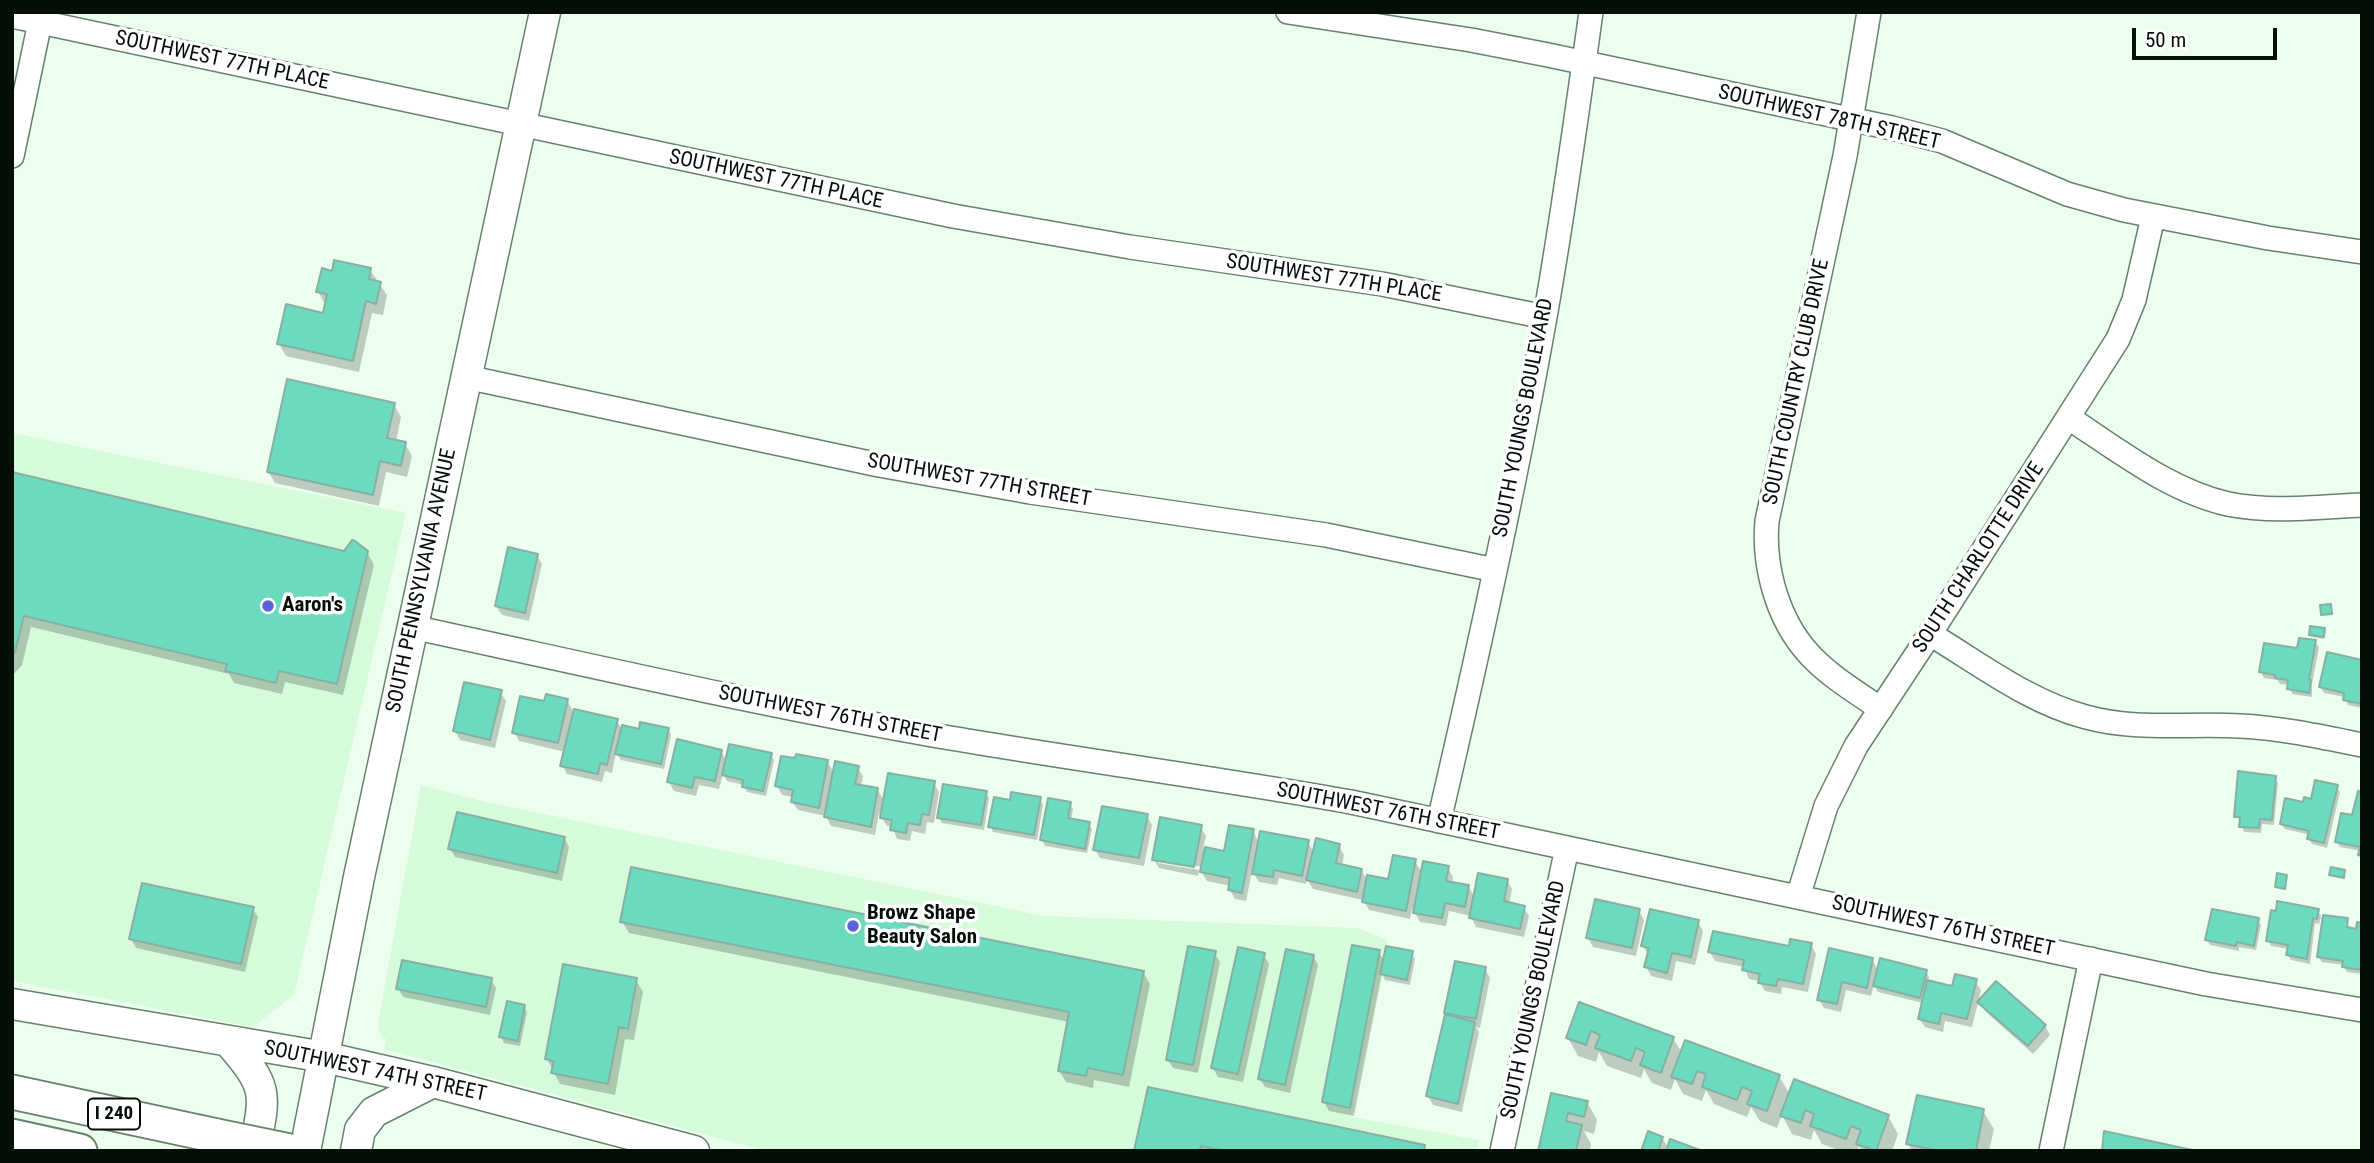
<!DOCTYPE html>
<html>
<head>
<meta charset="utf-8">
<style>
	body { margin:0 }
	#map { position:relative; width:2374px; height:1163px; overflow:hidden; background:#ecffef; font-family:"Roboto Condensed",sans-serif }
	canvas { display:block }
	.frame { position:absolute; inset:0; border:14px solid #060f07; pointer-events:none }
	.scale { position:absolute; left:2132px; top:28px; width:145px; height:32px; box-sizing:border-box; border:4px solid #060f07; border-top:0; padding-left:9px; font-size:21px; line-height:24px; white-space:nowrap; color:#060f07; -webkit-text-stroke:5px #fff; paint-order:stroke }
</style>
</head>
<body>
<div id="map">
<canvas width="2374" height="1163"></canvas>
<div class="frame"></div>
<div class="scale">50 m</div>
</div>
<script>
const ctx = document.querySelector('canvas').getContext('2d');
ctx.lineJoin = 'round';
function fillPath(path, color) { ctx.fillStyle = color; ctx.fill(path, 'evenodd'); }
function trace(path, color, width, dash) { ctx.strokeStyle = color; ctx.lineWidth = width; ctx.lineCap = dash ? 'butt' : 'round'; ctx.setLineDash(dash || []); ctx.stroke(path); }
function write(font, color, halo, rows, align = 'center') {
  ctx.font = font + ' "Roboto Condensed",sans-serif'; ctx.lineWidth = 7; ctx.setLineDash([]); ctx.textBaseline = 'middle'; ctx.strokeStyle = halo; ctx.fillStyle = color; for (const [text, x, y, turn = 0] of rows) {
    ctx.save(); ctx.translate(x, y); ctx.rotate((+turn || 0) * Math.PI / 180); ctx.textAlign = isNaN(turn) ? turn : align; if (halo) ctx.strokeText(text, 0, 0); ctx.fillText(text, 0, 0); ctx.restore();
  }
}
fillPath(new Path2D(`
	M12,433L406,513L294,995L253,1027L12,981Z
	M421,785L490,803L1045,916L1357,928L1388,940L1352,1117L1479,1140L1477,1151H766L384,1049L386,1039L382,1037L378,1029V1023Z`), '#d5fbda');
fillPath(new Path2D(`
	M370,270L387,295L383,315L372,313L359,372L286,356L279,344L324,315L325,304L318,292L333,273Z
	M394,405L401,417L396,442L405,444L412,456L407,477L386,472L379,506L275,483L268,471Z
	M12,474L345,552H367L374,565L343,695L285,682L282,694L234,683L229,674L31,627L22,665L12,676Z
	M537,555L542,564L529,621L502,615L496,606Z
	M2324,630V639L2312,637L2311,635Z
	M2315,642L2319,647L2312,684V697L2292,694L2289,685L2280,684L2277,680L2264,678L2261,672Z
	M2362,662V708L2348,705L2345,697L2324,693L2321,687Z
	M500,692L506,701L495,748L460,740L455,731Z
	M567,700L574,713L617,721L623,731L668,729L671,735L664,769L621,760L616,753L612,773L605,771L602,782L567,774L562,765L565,752L519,741L514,732L546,703Z
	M721,751L727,762L771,755L774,760L766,796L747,792L744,785L727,781L723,774L719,789L699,785L696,796L674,791L669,782Z
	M827,761L834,773L857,767L863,776L861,786L877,789L885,802L934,783L939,792L934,823L927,822L925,834L912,831L910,841L897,839L892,827L887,826L879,813L875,835L831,826L826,816L798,810L792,802L793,797L782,795L777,786Z
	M2275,778L2278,783L2274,825L2262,824L2261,833L2244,832L2241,822L2236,816Z
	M2336,787L2340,792L2327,848L2312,844L2309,839L2310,835L2285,829L2281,824L2304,804Z
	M986,793L989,798L984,830L942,823L939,818Z
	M2362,793V858L2361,851L2340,847L2337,842L2354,817Z
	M1040,799L1043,805L1037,840L993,832L990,826L1011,802Z
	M1070,804L1073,809L1071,821L1088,824L1092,829L1087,853L1045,846L1042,840Z
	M1147,816L1152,825L1144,866L1100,858L1095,849Z
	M1200,827L1206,836L1203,849L1225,853L1253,831L1259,843L1308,842L1314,853L1339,846L1344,855L1342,866L1361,870L1368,881H1389L1415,861L1422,873L1448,868L1453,877L1452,883L1468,886L1475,898L1507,880L1512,889L1509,904L1523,907L1529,916L1524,937L1476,927L1471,916L1449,911L1446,926L1420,922L1412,908L1410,919L1369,910L1363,900L1313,889L1307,879L1306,884L1279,878L1277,885L1259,882L1252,871L1246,901L1235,899L1230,890L1231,886L1207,881L1201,871L1203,867L1158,859V863L1199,870L1198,876L1159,868L1154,860Z
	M564,838L569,847L562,881L455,857L450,848Z
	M252,908L258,917L245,972L136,948L131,939Z
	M2317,910L2321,916L2319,924L2315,923L2310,964L2291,960L2288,955L2289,949L2271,946L2268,941Z
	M1639,911L1644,920L1636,956L1593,947L1588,938Z
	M2258,920L2261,925L2256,950L2239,947V951L2210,945L2207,940Z
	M2347,920L2349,929L2357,931L2362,924V974L2347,972L2343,965L2322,962L2318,956Z
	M622,921L1143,972L1150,984L1129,1087L1094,1080L1093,1088L1066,1082L1059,1070L1069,1022L629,933Z
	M1698,922L1703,931L1695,965L1676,961L1672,981L1651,976L1646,967L1649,956L1643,946Z
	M1811,945L1816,954L1808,992L1782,987L1781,994L1765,991L1759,981L1749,979L1744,967L1715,961L1710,952L1790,948Z
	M1830,950L1872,960L1879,971H1926L1929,977L1927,982L1953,988L1975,981L1981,990L1972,1027L1945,1021L1943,1032L1925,1027L1919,1018L1923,1003L1878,992L1874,984L1871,996L1846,990L1841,1012L1824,1008L1819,999Z
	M1379,952L1384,961L1412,953L1415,959L1410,985L1385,980L1382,974L1354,1116L1329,1111L1324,1102Z
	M1214,953L1220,962L1198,1073L1173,1068L1167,1059Z
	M1264,955L1269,964L1243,1082L1218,1077L1213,1068Z
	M1313,956L1318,965L1290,1093L1265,1087L1260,1079Z
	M1456,963L1485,969L1490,978L1480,1028L1476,1027L1479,1032L1462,1112L1433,1105L1428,1096Z
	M491,980L496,988L490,1015L403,997L398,988Z
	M636,980L643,992L634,1040L625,1039L615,1095L560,1084L547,1059Z
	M1980,1002L2045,1026L2050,1035L2033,1054L1985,1011Z
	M1580,1004L1673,1038L1682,1053L1779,1076L1790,1095L1888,1116L1898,1134L1892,1151H1862L1859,1146L1858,1151H1841L1822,1144L1814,1130L1811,1140L1792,1134L1782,1115L1777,1128L1760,1121L1751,1107L1747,1117L1714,1104L1706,1090L1702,1101L1683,1094L1675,1079L1671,1090L1652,1083L1644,1069L1641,1078L1607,1066L1599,1052L1596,1062L1578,1056L1568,1038Z
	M524,1007L527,1012L520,1046L504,1043L501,1037Z
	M1149,1089L1424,1147L1426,1151H1136Z
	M1552,1095L1587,1102L1597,1120L1594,1134L1584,1131L1591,1144L1590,1151H1540Z
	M1983,1111L1994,1129L1989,1151H1912L1908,1144Z
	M1662,1138L1669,1149L1698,1151H1643Z`), '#0003');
const building = new Path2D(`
	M334,260L371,268L369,279L381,282L376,304L366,301L353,361L277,344L286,304L323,313L327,294L316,292L322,268L332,271Z
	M287,379L395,403L387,438L406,442L401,466L380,461L373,495L267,472Z
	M12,472L344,551L352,540L355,541L368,551L337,684L279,671L276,683L225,671L227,664L24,616L15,652L12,656Z
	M508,547L538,554L525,613L495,606Z
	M2331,604L2332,614L2321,615L2320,605Z
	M2310,626L2325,628L2324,637L2309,635Z
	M2299,638L2316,640L2309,680H2311L2309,693L2287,689L2288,680L2275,678V675L2259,672L2264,643L2297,648Z
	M2327,652L2362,660V704L2343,700L2344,693L2319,687Z
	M464,682L502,690L490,740L453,731Z
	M546,694L568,699L558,743L512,733L520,696L544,701Z
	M574,709L618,719L607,765L600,763L598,774L560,766Z
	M640,722L669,728L661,764L615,754L622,725L639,729Z
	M677,739L722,750L715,781L695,777L692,788L667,782Z
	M729,744L772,753L763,791L742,787L743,780L722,775Z
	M796,754L828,760L819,808L791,802L793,790L775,786L781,756L795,758Z
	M835,761L859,766L855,784L878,788L871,827L824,817Z
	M2238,771L2276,776L2272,820L2260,819L2259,828L2239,827L2240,817H2234Z
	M888,773L935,781L929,815L922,814L920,825L908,823L906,833L890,830L892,820L880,818Z
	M2315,780L2338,785L2324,843L2307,839L2309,831L2280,824L2285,798L2303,802L2304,797L2311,799Z
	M943,784L987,791L981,825L937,818Z
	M2358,791L2362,792V856L2358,855L2360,847L2335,842L2341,813L2352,815Z
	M1011,792L1041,797L1034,835L988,827L994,797L1010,800Z
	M1048,798L1071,802L1068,818L1090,822L1085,849L1040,840Z
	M1102,806L1148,814L1139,858L1093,850Z
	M457,812L565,837L557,873L448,849Z
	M1160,817L1202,825L1194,867L1152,860Z
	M1229,825L1254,829L1242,893L1228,890L1230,878L1200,872L1205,847L1224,851Z
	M1260,831L1309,840L1302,876L1274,870L1273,877L1252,874Z
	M1316,838L1340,844L1336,863L1362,869L1357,892L1306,880Z
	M1393,855L1416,859L1406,911L1362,902L1367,875L1388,879Z
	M1423,861L1449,866L1446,881L1469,885L1465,907L1445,903L1442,918L1413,913Z
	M631,867L1144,971L1123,1075L1088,1068L1086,1076L1058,1071L1069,1012L620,922Z
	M2331,867L2345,870L2344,878L2329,875Z
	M1478,873L1508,879L1504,901L1525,906L1520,929L1469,918Z
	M2277,873L2287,875L2285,889L2275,887Z
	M142,883L254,907L241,964L129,939Z
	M1595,899L1640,909L1632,948L1586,938Z
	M2277,901L2319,909L2317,919L2313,918L2307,959L2286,955L2288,945L2266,941L2271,910L2276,911Z
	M1650,909L1699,920L1691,957L1672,953L1667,973L1644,967L1649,948L1641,946Z
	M2212,909L2259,918L2254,946L2237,942L2236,946L2205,940Z
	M2323,915L2348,918L2347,927L2356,929L2357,922L2362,923V970L2342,967L2343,961L2317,957Z
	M1713,931L1789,946L1790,939L1812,943L1803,984L1778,979L1776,986L1758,983L1760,974L1742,970L1744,960L1708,952Z
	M1352,945L1380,950L1350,1108L1322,1102Z
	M1188,946L1216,951L1193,1065L1166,1060Z
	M1386,946L1413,951L1407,980L1380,974Z
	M1238,947L1265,953L1238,1074L1211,1068Z
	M1829,948L1873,958L1867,988L1842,982L1837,1004L1817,1000Z
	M1286,949L1314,955L1285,1085L1258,1079Z
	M1880,958L1927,970L1920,998L1873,986Z
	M402,960L492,978L486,1007L396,989Z
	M1455,961L1486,967L1476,1019L1444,1013Z
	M563,964L637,978L628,1029L619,1027L608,1084L551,1073L554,1061L545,1059Z
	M1955,974L1977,979L1967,1019L1941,1013L1939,1024L1918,1019L1927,980L1952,986Z
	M1996,981L2046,1025L2028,1046L1977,1002Z
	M507,1001L525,1005L518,1041L499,1037Z
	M1579,1002L1674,1037L1661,1073L1640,1065L1645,1052L1636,1048L1631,1061L1595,1048L1600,1035L1591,1031L1586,1045L1566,1038Z
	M1445,1014L1475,1022L1458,1104L1426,1096Z
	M1685,1040L1780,1075L1767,1111L1747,1104L1752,1091L1742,1087L1737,1100L1702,1087L1706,1074L1697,1071L1692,1084L1671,1077Z
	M1794,1079L1889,1115L1876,1151L1856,1144L1861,1130L1851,1126L1846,1139L1810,1126L1814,1114L1805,1110L1801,1123L1780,1116Z
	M1148,1087L1425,1145L1424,1151H1225L1201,1146L1199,1151H1134Z
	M1551,1093L1588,1101L1584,1117L1568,1113L1566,1121L1582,1125L1576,1151H1538Z
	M1917,1095L1984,1109L1976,1151H1938L1906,1144Z
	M1648,1131L1663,1137L1658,1151H1641Z
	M2104,1131L2197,1151H2102Z
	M1670,1139L1700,1150V1151H1666Z`);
fillPath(building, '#6bdabe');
trace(building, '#87b0a4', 2);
const minor = new Path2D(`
	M1288,12L1471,40L1548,55L1892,128L1942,141L2067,194L2124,210L2268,238L2362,252
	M1869,12L1845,156L1767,521C1765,543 1767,564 1773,586C1791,652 1827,673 1881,709
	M12,16L953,216L1130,247L1382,284L1545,317
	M12,156L40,22
	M466,377L879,465L1030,492L1326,535L1495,570
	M2069,418C2118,450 2170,491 2228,504C2272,513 2318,507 2362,505
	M412,627C580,663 747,702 916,732C1061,758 1206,776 1351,802L2206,984L2362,1010
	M1930,634C1980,664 2029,702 2086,717C2137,731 2188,723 2240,726C2281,728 2322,737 2362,745
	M1439,821C1478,654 1515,486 1545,317C1563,216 1577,114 1591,12
	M1798,897L1826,806L1856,746L1930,634L2118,339L2134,300L2153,217
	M1502,1151L1567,848
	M2051,1151L2091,959`);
const major = new Path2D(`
	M12,1004L324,1057L433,1082L694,1151
	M229,1042C269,1088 266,1093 254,1151
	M305,1151L359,877L545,12
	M356,1151L360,1130L374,1112L433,1082`);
const highway = new Path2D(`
	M12,1092L217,1136
	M12,1136L80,1151`);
trace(minor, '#66826a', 26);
trace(major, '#66826a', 33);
trace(highway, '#66826a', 37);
trace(minor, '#fff', 23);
trace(major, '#fff', 30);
trace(highway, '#fff', 33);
const highwayBridge = new Path2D(`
	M217,1136L290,1151`);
trace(highwayBridge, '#66826a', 37, []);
trace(highwayBridge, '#fff', 33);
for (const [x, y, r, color] of [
	[268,606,7,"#5a62d9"],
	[853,926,7,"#5a62d9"]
]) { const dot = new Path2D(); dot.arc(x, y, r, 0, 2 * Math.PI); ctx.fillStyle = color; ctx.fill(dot); trace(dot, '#fff', 2.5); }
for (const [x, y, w] of [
	[114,1114,52]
]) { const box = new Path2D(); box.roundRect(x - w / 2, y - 15.5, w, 31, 5); ctx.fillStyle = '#fff'; ctx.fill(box); trace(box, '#060f07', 2); }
write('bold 19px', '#060f07', null, [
	["I 240",114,1114]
]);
write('21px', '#060f07', '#fff', [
	["SOUTHWEST 77TH PLACE",222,61,12],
	["SOUTHWEST 78TH STREET",1829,118,13],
	["SOUTHWEST 77TH PLACE",776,180,12],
	["SOUTHWEST 77TH PLACE",1334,279,9],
	["SOUTH COUNTRY CLUB DRIVE",1797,382,-78],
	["SOUTH YOUNGS BOULEVARD",1524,418,-79],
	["SOUTHWEST 77TH STREET",979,481,10],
	["SOUTH CHARLOTTE DRIVE",1979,558,-57],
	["SOUTH PENNSYLVANIA AVENUE",422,581,-78],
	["SOUTHWEST 76TH STREET",830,715,11],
	["SOUTHWEST 76TH STREET",1388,812,11],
	["SOUTHWEST 76TH STREET",1943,927,12],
	["SOUTH YOUNGS BOULEVARD",1534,1000,-78],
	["SOUTHWEST 74TH STREET",375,1072,12]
]);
write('bold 21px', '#060f07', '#fff', [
	["Aaron's",282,606],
	["Browz Shape",867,914],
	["Beauty Salon",867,938]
], 'left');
</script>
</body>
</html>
